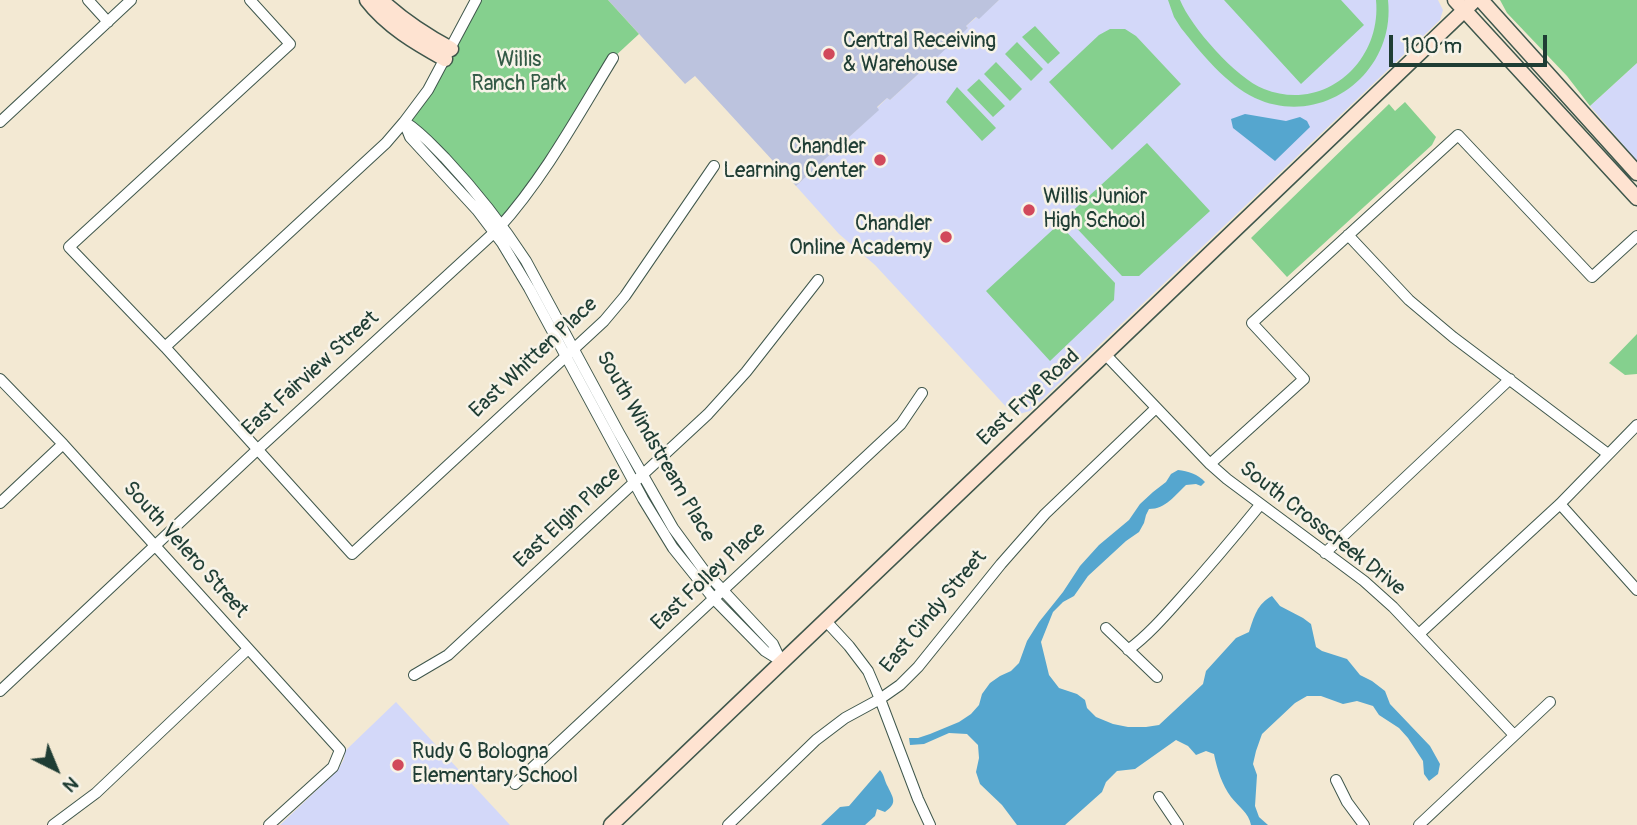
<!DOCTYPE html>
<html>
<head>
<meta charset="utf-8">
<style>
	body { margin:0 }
	#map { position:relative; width:1637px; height:825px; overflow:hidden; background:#f3e9d3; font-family:Pangolin,sans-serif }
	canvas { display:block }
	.north { position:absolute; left:21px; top:734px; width:70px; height:70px; -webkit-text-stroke:5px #f7f3e8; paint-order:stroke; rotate:137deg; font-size:19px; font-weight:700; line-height:28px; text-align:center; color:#1f3d34 }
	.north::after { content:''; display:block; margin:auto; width:24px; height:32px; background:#1f3d34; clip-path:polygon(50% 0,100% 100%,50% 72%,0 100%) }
	.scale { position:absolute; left:1389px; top:35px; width:158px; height:32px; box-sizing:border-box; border:4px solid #1f3d34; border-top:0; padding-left:9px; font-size:21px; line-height:24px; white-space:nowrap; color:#1f3d34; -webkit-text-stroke:5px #f7f3e8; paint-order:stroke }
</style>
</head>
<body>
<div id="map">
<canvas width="1637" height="825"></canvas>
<div class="north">N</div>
<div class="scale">100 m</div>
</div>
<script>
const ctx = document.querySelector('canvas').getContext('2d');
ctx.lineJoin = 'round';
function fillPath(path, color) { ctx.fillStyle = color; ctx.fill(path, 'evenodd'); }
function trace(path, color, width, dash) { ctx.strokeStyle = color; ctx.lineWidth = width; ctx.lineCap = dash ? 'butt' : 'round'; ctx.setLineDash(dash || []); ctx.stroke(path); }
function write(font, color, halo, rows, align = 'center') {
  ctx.font = font + ' Pangolin,sans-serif'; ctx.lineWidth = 5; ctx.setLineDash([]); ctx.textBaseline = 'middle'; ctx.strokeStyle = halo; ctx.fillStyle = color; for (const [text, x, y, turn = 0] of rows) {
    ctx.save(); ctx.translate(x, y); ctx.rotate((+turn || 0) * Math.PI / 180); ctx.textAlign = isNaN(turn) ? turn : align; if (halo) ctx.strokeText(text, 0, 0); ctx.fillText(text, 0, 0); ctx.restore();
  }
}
fillPath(new Path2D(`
	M999,0H1438L1443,10L1440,20L1030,411L1019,414L1009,410L875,265L839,234L796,186L836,149L835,146L845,136L847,139L878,110L877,108L887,98L890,100L925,68L923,65L968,28L966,26L977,17L979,18Z
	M1637,63V161L1590,106Z
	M396,702L510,825H280L338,770L344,759L345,751Z`), '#d3d8f9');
fillPath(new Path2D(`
	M608,0H999L979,19L976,17L966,26L968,28L936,58L934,56L924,65L926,67L890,100L887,98L877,107L879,110L847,139L845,137L835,146L837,148L796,186L695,76L685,84Z`), '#bcc3de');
fillPath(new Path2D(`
	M476,0H608L639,34L613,58L542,175L498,229L471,195L404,122Z
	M1168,0H1180C1191,27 1236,78 1264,89C1324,113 1382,62 1376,0H1388C1396,73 1322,129 1255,98C1227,85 1200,52 1181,28L1174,17Z
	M1224,0H1341L1364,25L1301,84Z
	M1500,0H1637V63L1590,106L1567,76L1507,13Z
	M1035,26L1060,53L1048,64L1022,37Z
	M1110,29H1125L1136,36L1181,84L1112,150L1049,82L1099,35Z
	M1017,42L1043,69L1031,81L1005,54Z
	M996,62L1022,89L1010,101L984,74Z
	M979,79L1005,106L993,117L967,90Z
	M957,87L996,128L982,141L946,102Z
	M1405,102L1436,137L1432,145L1287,277L1251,238L1389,104L1395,111Z
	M1147,143L1210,211L1139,276H1122L1066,217Z
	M1059,224L1115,283L1114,300L1050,361L986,291Z
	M1637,334V374L1625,375L1609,363Z`), '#85d08e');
fillPath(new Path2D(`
	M1245,114L1286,121L1300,117L1307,121L1310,127L1275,161L1233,128L1231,119Z
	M1178,470C1188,471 1198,474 1205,482L1201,486L1196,484L1186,485C1175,495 1166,509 1149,509L1146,515L1144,523L1139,532L1126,541L1088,576L1074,596L1063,602L1053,612L1041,642L1049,675L1059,688L1077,694L1085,700L1087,708L1096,717L1113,724L1128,727H1146L1159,725L1203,684L1206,671L1236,638L1249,632C1254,617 1257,604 1272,596L1280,606L1303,618L1311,624L1316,647L1322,651L1347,659L1360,675L1372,681L1385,691L1390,704L1430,746L1440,764L1438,774L1429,781L1424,774L1423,761L1408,738L1399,728L1379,715L1373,706L1357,701L1343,704L1321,696H1307L1295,703L1262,734L1256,751L1253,764L1257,775L1255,806L1259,817L1268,825H1251C1249,813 1238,806 1231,797C1222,785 1217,769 1214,754L1206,751L1196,755L1188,746L1176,740L1135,769L1117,771L1106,782L1102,792L1065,825H1017L1002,805L980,784L976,772L979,758L978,745L967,734L949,733L924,744L910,745L909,738H918L930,734L959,722L971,714L979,705L982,694L990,683L1000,676L1011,671L1019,663L1027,641L1039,622L1063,592L1080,566L1099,545L1129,520L1140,504L1153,492L1166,482L1171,474Z
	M880,770C885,776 884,780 888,787C893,798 898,803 885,812L877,809L875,816L865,825H821L840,807L849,806Z`), '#55a6cf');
const street = new Path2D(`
	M88,0L108,22
	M250,0L290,44L69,247L165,347L352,554L604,321L625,296L714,166
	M0,122L131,0
	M404,122L410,137L477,210L502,243L529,288L643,499L673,548L714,599L765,651L781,661
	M405,122C421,132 432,145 445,158C475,190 502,224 526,261L619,433L673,528L703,569L773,644L780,659
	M1348,235L1409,300L1453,337L1608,454
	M165,347L386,143L404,122L428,90L476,0
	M1105,354L1210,464L1227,479L1364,581L1393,607L1514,735
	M0,379L63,444L340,750L333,767L269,825
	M1210,464L1304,379L1252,323L1458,135L1592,277L1637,236
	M0,503L63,444
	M1560,504L1637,590
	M1325,553L1510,379
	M825,620L849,646L868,671L880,699L918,799L930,825
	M1106,628L1157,677
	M1419,634L1560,504L1637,425
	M1128,650C1147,636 1163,618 1179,600C1207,569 1234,537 1260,505
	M414,675L448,655L708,414L746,372L818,280
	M0,691L257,450L498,229C544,178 577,117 613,58
	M1336,780L1347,802L1364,825
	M515,784L901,424L922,393
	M1159,797L1178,825
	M53,825L96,793L248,649
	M728,825L816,740L845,718L880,699L900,685L918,667L1001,564L1045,514L1156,408
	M1419,825L1550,702`);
const secondary = new Path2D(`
	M367,0C387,26 416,43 445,59
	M381,0C402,20 425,35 451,49
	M1455,0L1637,198
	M1481,0L1637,173
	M611,825L1105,354L1475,0`);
trace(street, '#3f574c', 12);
trace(secondary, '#3f574c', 17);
trace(street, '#fff', 10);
trace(secondary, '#fee3d1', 14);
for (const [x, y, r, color] of [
	[829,54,7,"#d1495b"],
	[880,160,7,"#d1495b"],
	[1029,210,7,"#d1495b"],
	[946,237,7,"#d1495b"],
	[398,765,7,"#d1495b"]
]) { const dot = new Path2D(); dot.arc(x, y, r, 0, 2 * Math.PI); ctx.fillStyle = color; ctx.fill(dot); trace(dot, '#f7f3e8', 2.5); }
write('21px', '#1f3d34', '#f7f3e8', [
	["Central Receiving",843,42],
	["& Warehouse",843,66],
	["Chandler",866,148,"right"],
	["Learning Center",866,172,"right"],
	["Willis Junior",1043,198],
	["High School",1043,222],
	["Chandler",932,225,"right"],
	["Online Academy",932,249,"right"],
	["Rudy G Bologna",412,753],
	["Elementary School",412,777]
], 'left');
write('21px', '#335a46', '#f7f3e8', [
	["Willis",519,61],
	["Ranch Park",519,85]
]);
write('21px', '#1f3d34', '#f7f3e8', [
	["East Whitten Place",534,358,-43],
	["East Fairview Street",311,374,-42],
	["East Frye Road",1029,398,-43],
	["South Windstream Place",655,447,60],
	["East Elgin Place",568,518,-43],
	["South Crosscreek Drive",1322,529,38],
	["South Velero Street",185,550,48],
	["East Folley Place",709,577,-43],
	["East Cindy Street",934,612,-50]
]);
</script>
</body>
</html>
